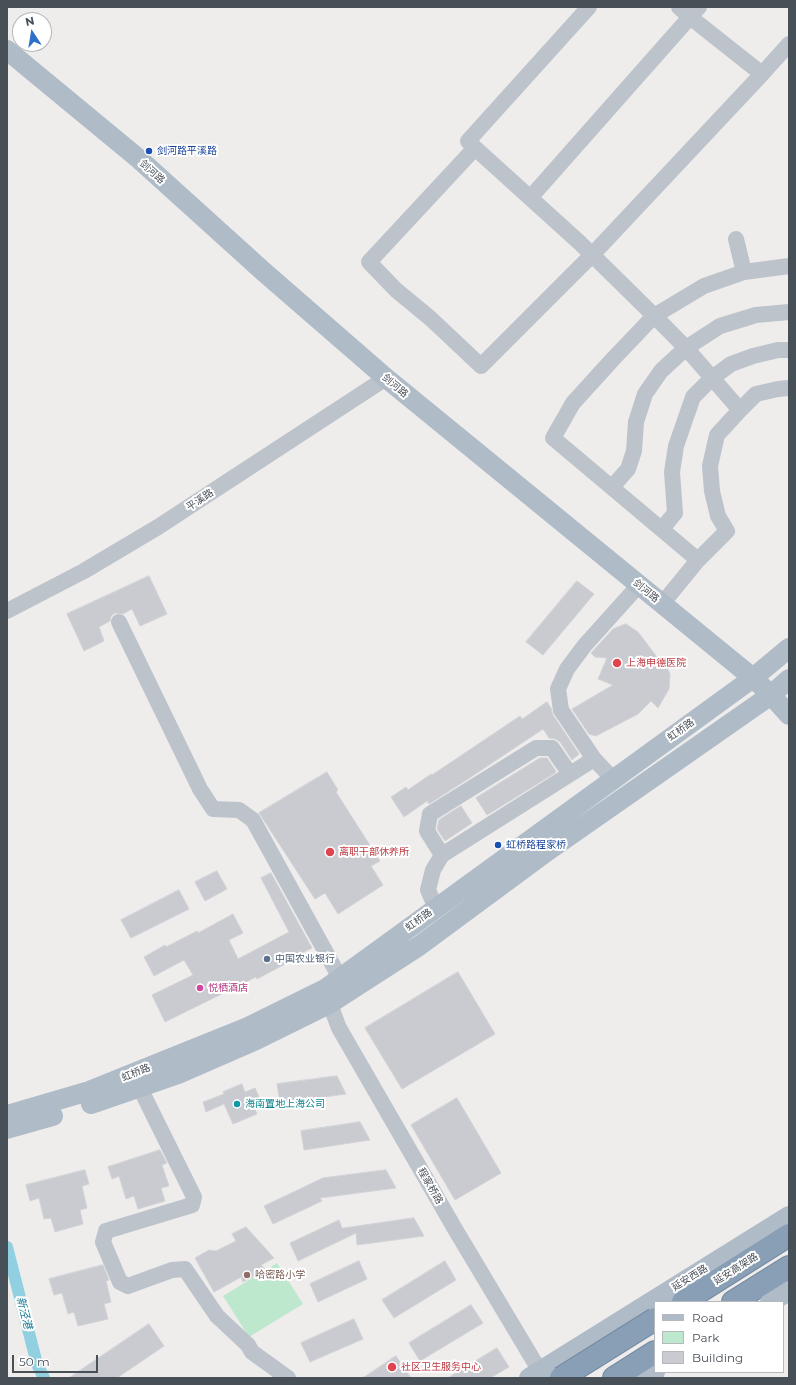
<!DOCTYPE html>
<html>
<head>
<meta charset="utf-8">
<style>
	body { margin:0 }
	#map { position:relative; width:796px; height:1385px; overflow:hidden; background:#efecec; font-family:Montserrat,sans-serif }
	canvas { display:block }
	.frame { position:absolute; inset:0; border:8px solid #474f57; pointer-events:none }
	.legend { position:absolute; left:654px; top:1301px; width:130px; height:72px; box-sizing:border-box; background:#fff; border:1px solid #b5b9bc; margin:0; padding:5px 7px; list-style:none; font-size:12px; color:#474f57 }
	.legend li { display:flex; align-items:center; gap:8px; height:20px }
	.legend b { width:20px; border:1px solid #b5b9bc }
	.north { position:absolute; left:12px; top:12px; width:40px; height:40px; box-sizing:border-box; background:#fff; border:1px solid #b5b9bc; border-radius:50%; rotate:348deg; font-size:11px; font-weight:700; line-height:16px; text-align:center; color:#474f57 }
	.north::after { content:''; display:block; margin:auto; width:14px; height:18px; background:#2d71c8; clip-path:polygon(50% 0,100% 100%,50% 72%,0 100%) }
	.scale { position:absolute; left:12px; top:1355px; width:86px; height:18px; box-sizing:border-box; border:2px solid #474f57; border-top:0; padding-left:5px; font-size:12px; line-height:14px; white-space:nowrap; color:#474f57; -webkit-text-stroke:3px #fff; paint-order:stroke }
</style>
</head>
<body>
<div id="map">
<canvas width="796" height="1385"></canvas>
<div class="frame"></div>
<ul class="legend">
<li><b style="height:5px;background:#afbcc8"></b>Road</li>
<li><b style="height:11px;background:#bee8ce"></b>Park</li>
<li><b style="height:11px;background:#cacbd0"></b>Building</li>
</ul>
<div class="north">N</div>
<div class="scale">50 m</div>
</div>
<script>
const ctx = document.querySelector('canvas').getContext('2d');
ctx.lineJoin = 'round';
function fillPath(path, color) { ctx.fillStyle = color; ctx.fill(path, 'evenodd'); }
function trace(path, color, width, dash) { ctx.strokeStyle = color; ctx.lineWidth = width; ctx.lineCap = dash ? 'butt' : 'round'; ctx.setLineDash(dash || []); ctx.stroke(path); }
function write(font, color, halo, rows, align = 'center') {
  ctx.font = font + ' Montserrat,"Noto Sans SC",sans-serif'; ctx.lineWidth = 4; ctx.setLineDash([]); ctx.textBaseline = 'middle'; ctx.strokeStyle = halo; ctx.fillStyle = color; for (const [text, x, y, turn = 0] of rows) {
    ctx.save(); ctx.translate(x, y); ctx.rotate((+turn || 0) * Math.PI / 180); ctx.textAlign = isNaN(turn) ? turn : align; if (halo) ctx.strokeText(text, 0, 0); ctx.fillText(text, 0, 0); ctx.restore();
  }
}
fillPath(new Path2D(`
	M277,1263L303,1304L249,1337L223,1296Z`), '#bee8ce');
trace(new Path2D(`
	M7,1247L37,1364L44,1378`), '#90d0e1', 12);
const building = new Path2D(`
	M149,576L167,614L140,626L132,609L123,614L115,613L111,616L110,621L99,627L104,641L84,651L67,614Z
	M577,581L594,594L543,655L526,642Z
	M626,624L638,632L657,657L663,660L670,674L669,689L658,708L651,701L638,714L596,736L589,734L572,709L613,685L598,679L607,658L595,657L591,653L613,629Z
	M547,702L551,708L553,715L579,754L572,760L560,742L556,739L549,738L543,729L468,779L429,804L427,801L404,817L391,797L406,787L408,790L431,774L432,775L520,716L522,719Z
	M540,758H547L556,771L555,773L487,815L476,798Z
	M327,772L338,790L336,792L380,861L371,866L383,885L338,914L325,893L315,899L259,813Z
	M461,806L472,823L445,841L437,829L439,820Z
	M217,871L227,889L205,901L195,882Z
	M271,873L312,948L288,960L289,962L257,979L256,977L165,1022L152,995L193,975L184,960L154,976L144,957L165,945L166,947L197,931L198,933L233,914L243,933L229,940L238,959L289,932L261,878Z
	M179,890L189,909L131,938L121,920Z
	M458,972L495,1034L402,1089L365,1028Z
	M337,1076L346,1094L280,1103L277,1084Z
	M242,1084L245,1092L255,1088L262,1104L254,1107L257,1114L233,1124L224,1104L206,1112L203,1102L224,1094L223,1092Z
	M457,1098L501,1173L455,1200L411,1125Z
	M360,1122L370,1140L304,1150L301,1131Z
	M160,1150L167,1163L162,1165L169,1186L161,1188L165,1201L138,1209L134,1196L126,1199L119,1176L112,1179L108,1167Z
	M85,1170L89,1184L82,1186L87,1208L80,1210L83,1224L55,1232L51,1218L44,1219L39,1198L30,1201L26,1185Z
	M386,1170L396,1188L320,1198L322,1201L273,1224L264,1206L323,1178Z
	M414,1218L424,1236L357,1245L356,1233L298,1261L290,1243L339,1220L342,1228Z
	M246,1227L274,1258L261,1265L266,1270L243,1282L241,1277L214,1292L195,1258L209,1250L216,1251L236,1241L232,1234Z
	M359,1261L367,1279L318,1302L310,1284Z
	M445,1261L456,1280L394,1318L382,1300Z
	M103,1265L109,1280L106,1281L111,1302L104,1304L108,1319L78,1326L74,1312L68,1314L62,1293L54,1295L49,1279Z
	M471,1305L483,1323L420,1361L409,1343Z
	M354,1319L363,1339L310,1362L301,1343Z
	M149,1324L164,1346L117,1378H69Z
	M497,1348L509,1367L490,1378H448Z
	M396,1356L411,1378H363Z`);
fillPath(building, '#cacbd0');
trace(building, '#d1d3d7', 1);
const highway = new Path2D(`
	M683,1302L789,1235
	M733,1302L789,1267
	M614,1378L655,1352`);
trace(highway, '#748aa1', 24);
trace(new Path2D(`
	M679,7L690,17L699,7
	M762,74L592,255L481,366L430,318L396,290L369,262L475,148L580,243C616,278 651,312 686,348L720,326L756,315L789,312
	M475,148L468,141L589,7
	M530,198L690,17L762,74L789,44
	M736,239L744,272
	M740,410L756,394L778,389L789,388
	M612,487L628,469L634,451L636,422L645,394L661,371L686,348L740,410L717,435L710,466L712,491L718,516L727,531L698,560
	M662,529L675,513L672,472L676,446L693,397L712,378L731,364L753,356L778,350H789
	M662,604L698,560L553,438L573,403L613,359L654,316L704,286L744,272L789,266
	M7,611L84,571L158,527L386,378
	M119,622L200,789L213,809L239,810L253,820L340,978
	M613,779L594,759L561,710L558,689L567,669L585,645L639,585
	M442,855L427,831L430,814L536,748H552L570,774
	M436,908L428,890L433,870L442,855L594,759
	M326,994L339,1028L455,1229L544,1378
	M140,1088L194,1197L192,1205L106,1231L103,1242L120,1282L128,1286L172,1270L185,1269L217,1316L248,1345L252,1352L288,1378`), '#bcc3ca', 16);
trace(new Path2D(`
	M7,50L139,159L264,272L386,378L753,678L771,695L789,715
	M91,1104L178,1074L256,1040L329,1004L419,946L549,850L771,695L789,679
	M7,1115L89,1091L248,1027L325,989L753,678L789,648
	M7,1129L53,1116
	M770,1302L789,1291
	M529,1378L789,1216
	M645,1378L655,1372`), '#afbcc8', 20);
trace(highway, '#899fb6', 22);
const highwayBridge = new Path2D(`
	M561,1378L655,1319`);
trace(highwayBridge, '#748aa1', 24, []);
trace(highwayBridge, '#899fb6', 22);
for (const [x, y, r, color] of [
	[149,151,4,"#1a4fb4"],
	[617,663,5,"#e0444e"],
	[498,845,4,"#1a4fb4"],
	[330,852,5,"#e0444e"],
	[267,959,4,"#5c6f8a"],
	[200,988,4,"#d1479c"],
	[237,1104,4,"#0f9aa8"],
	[247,1275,4,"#8d6e63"],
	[392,1367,5,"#e0444e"]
]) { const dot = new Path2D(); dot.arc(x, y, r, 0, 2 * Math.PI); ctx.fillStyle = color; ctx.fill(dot); trace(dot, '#fff', 1.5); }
write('10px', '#164399', '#fff', [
	["剑河路平溪路",157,151],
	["虹桥路程家桥",506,845]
], 'left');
write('10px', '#474f57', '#fff', [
	["剑河路",152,172,42],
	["剑河路",395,386,40],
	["平溪路",200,500,-33],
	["剑河路",646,591,39],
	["虹桥路",681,730,-36],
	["虹桥路",419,920,-36],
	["虹桥路",136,1073,-22],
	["程家桥路",430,1186,60],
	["延安高架路",736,1269,-32],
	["延安西路",690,1278,-32]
]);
write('10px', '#be3a42', '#fff', [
	["上海申德医院",626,663],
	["离职干部休养所",339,852],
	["社区卫生服务中心",401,1367]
], 'left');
write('10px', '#4e5e75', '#fff', [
	["中国农业银行",275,959]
], 'left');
write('10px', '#b23c85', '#fff', [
	["悦栖酒店",208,988]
], 'left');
write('10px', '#0d838f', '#fff', [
	["海南置地上海公司",245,1104]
], 'left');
write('10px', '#785e54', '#fff', [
	["哈密路小学",255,1275]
], 'left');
write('italic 11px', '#1c7c95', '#fff', [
	["新泾港",24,1313,76]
]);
</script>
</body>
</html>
